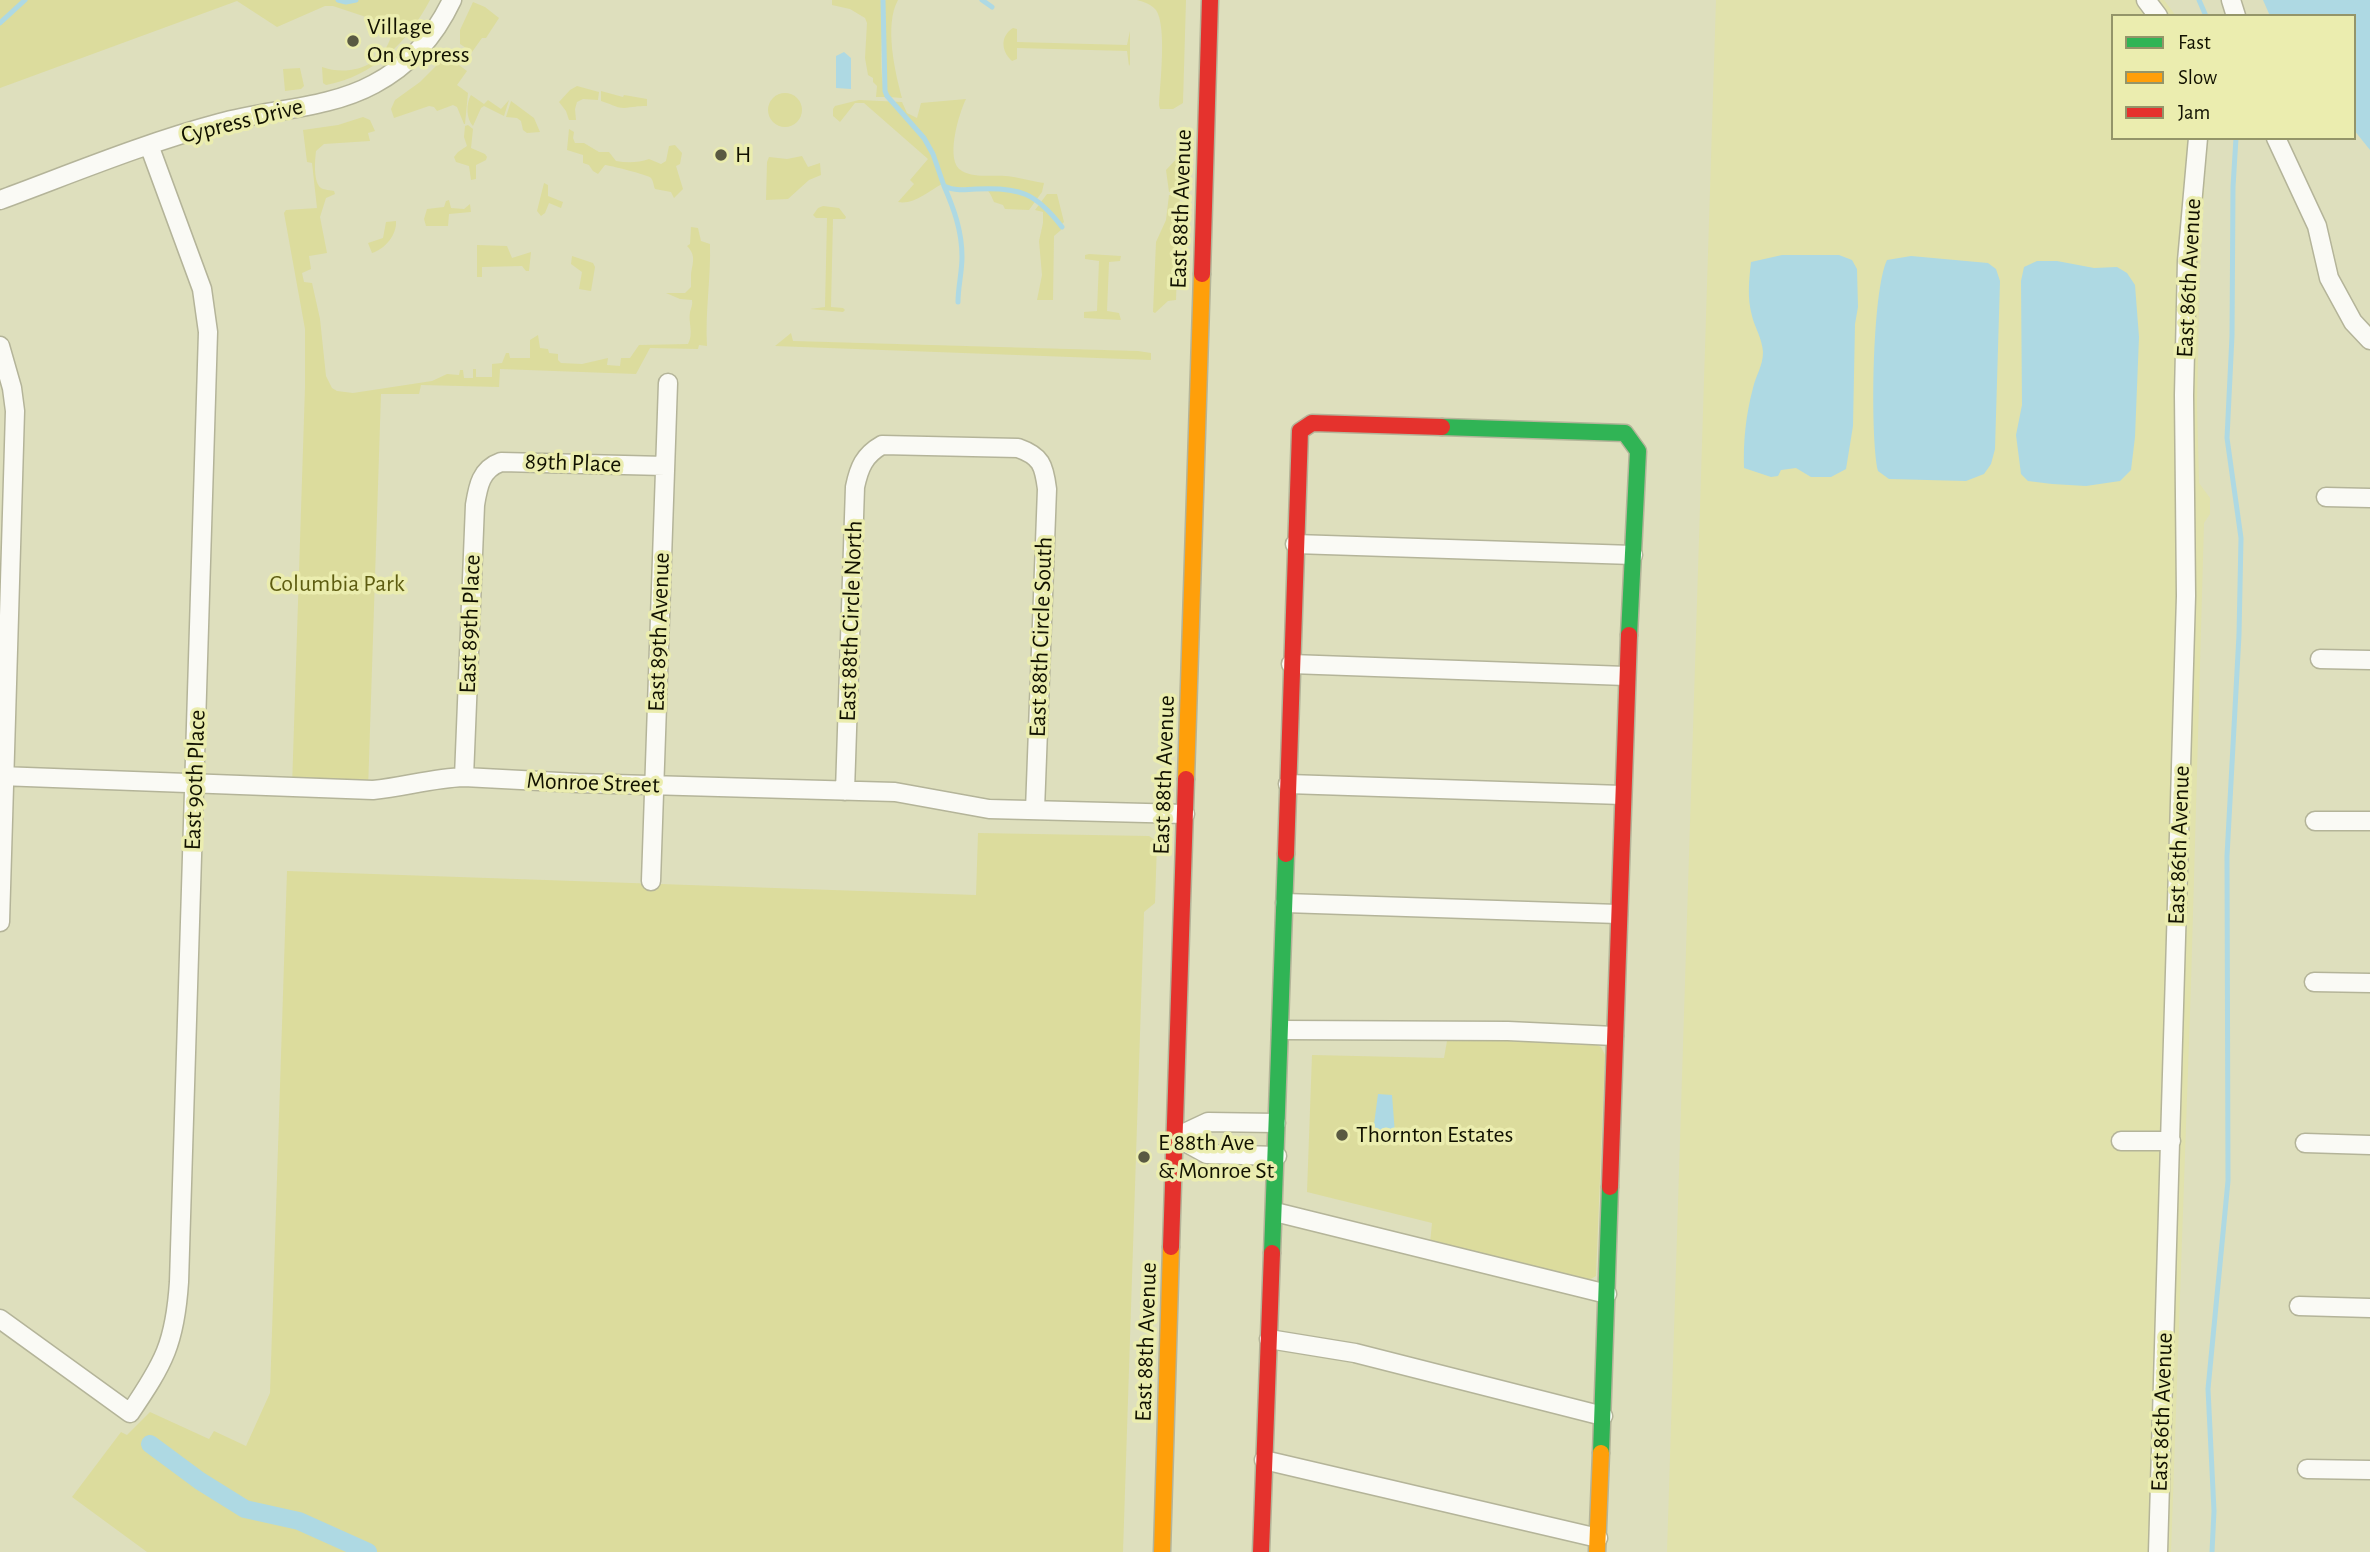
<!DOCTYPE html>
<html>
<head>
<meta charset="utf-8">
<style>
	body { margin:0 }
	#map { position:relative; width:2370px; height:1552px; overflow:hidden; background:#dedfbd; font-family:"Alegreya Sans",sans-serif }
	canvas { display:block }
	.legend { position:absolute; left:2111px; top:14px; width:245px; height:126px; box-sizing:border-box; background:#ebedaf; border:2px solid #949569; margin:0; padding:9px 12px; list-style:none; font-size:21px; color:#110 }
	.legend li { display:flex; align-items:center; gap:14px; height:35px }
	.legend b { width:35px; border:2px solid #949569 }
</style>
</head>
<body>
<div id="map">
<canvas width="2370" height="1552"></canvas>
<ul class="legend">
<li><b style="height:9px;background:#30b455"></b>Fast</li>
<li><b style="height:9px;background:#ff9f0a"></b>Slow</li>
<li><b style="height:9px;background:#e5322d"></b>Jam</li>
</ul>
</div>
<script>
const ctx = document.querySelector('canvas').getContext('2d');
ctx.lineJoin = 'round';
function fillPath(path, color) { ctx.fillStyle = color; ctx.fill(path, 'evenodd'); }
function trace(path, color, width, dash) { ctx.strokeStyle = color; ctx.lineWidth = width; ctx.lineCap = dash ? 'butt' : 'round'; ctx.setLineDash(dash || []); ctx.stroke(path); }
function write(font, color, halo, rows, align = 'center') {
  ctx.font = font + ' "Alegreya Sans",sans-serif'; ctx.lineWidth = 7; ctx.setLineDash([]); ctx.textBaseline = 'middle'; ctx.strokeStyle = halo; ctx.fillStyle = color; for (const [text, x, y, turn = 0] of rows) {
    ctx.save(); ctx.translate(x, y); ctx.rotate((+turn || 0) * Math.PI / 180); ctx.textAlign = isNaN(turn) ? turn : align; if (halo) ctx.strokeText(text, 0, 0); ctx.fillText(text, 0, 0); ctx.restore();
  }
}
fillPath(new Path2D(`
	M1716,0H2164L2176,16H2113V138H2207L2200,272L2197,403L2199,483L2210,498V514L2204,523L2191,984L2171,1552H1667Z`), '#e1e2ac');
fillPath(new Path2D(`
	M0,0H430C408,42 374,76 326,85L323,83L322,67C349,77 383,66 391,36L382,32L375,20L333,6H325L277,27L237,1L0,88Z
	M832,0H882C885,27 876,76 887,97H876L877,86L873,82V78L868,75L865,58L867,23L865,18L850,9L832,5Z
	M885,0H898C884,25 895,72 902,98L889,97L885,90Z
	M1137,0H1186L1183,103L1173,109H1160L1159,105C1160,84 1167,26 1156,10C1151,4 1144,2 1137,0Z
	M473,2L485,7L499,18L486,38H482L472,52L460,44V30Z
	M1013,28L1017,29V42L1127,45L1130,31V64L1129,66L1127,51L1017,48V59L1012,61C1001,51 1000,36 1013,28Z
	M443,59L450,61L451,59L467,71L457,85L468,93L465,124H464L457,107L453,105L437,111L434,107L429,106L394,118L391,109L395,100L420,82Z
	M300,68L304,86L301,89L285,91L283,69Z
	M577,86L599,92L598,100L583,99L577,102L575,109L576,120H569L566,111L559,102L570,90Z
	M601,91L623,97L624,95L647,99V106C638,106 632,107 624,108C616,108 609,103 601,101Z
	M768 110a17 17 0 1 1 34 0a17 17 0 1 1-34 0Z
	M471,95L484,104L488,100L501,109L509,100L504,116L484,106L481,108L473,126C466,119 466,103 471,95Z
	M966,99C959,113 944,162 962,171C974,178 992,175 1006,176C1018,177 1031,181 1044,183L1042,192L1029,210L1005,209L1003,205L994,202C992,198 991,194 988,191C983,186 954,190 942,184C929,191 914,205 898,202L914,184L910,180L928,159L864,103H855L840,122L833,116V109L835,106L859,100L902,102L907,113L917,118L921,103Z
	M511,101L534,118L540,132L527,133L523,130L521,121L517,118L506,117Z
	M363,117L370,120L375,131L368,133L370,141L324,144L316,151C315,160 313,182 321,188C324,190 331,190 334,191L335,194L326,198L320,217L327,253L309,256L311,269L302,273L304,282L312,283L320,319L326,376L332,388L337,391L353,393L432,381L447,374L459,375L460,370H463L464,378H473V369H476V377H492V364L502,363L506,353H509L510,358H530V340L538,335L540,348L548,349L549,353L558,354V360L561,363L582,364L608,358L607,365L620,366L621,358H630L639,345L688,344C694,333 688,323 690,312C691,308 693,304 692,300L680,299L666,293H685L691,287C691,283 691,279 691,275C692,264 697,256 687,246L690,244L691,227L698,228L701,241L710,244C711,278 705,312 707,346L699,345L698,349L650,348L636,374L500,369L499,387L421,385L419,394H381L368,790L292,787L305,387V329L284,213L286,210L317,208L312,163L307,162L303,130L338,125Z
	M468,125L473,129L471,148L485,154L487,157L486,160L476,165V179L471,180L469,166L456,162L454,157L458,152L467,146L464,137L465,126Z
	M569,129L574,132L573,138L575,143H584L599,152H609L616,161C627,163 638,163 649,159L661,164L666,161L669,146L675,145L682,153L680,164L676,166L683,189L674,198L671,192L655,189C654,187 653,180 651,178C649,175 608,165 605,165L598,174L593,171L589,165L583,163V155L567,150Z
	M1180,155V192H1169L1166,170Z
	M802,156L808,167L820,163L821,175L809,180L788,199L766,200L767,162L769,157L787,159Z
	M544,183L548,185V196L563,202L561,208L549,203L545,213L541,216L537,211Z
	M1047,194H1057L1064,222L1060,226L1061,230L1054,236L1053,300H1037L1042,275L1039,241L1043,223V212L1035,210Z
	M1169,195H1180L1176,300L1168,301L1155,313L1153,312L1156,242L1166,220Z
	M449,200L451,208L464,209L470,204L471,212L449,214L448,226H426L424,219L427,209L444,207L446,201Z
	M823,206L839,208L846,217L845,219H833L831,307L843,308L845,310L843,312L810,309L825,307L827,218H816L813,215L818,208Z
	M396,221C397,235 385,249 372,253L368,243L383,238L386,222Z
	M477,245L507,246L512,258L531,252L529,271H526L522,266L482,267V277H477Z
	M1089,254L1121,256L1120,261L1109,262L1107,311L1119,313L1121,320L1084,318V312L1097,311L1099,261L1085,259V255Z
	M572,256L593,263L595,267L591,291L579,289L582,272L571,264Z
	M791,333L793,341L1138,351L1151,353V360L775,346Z
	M978,833L1149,836L1155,840L1157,844L1155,903L1144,912L1123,1552H147L72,1497L121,1432L127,1435L150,1412L209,1439L214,1431L246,1446L270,1393L287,871L976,895Z
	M1452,1039L1595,1044L1601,1047L1605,1055L1596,1276L1589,1280H1581L1430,1243L1432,1223L1307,1192L1312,1055L1444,1058L1447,1041Z`), '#dcdc9d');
fillPath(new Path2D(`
	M2263,0H2370V150L2354,130V16H2270Z
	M844,52L851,58V89L836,88V56Z
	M1782,255H1839L1852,260L1857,269L1858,307L1855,324L1853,426L1846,469L1831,477H1811L1796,468L1781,470L1778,476L1771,477L1744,468C1743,441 1746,414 1753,388C1756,375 1763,366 1763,352C1762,338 1755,328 1752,316C1747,297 1749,281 1751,262Z
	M1911,256L1988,263L1996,269L2000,281L1995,449L1991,464L1984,474L1966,481L1889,479L1878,471C1870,435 1872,291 1887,260Z
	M2037,261H2057L2094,268L2117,267L2127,273L2135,285L2139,337L2135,437L2131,470L2120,481L2086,486L2052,484L2028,481L2021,474L2016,435L2022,405L2021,281L2024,267Z
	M1378,1094L1392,1095L1395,1134L1373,1132Z`), '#aed9e3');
trace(new Path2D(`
	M338,0L346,2L356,0
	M883,0L885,91L887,96L924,138L933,154L944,186C954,191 965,190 977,189C1020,187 1036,193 1062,227
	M982,0L992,7
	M2199,0L2206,16
	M0,23L25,0
	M944,186C954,209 962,231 962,257C962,272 958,287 958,302
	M2212,1552L2214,1511L2208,1389L2228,1181L2227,856L2239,635L2241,538L2227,438L2232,336L2233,187L2236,138`), '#aed9e3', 5);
trace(new Path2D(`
	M150,1444L200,1481L245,1509L299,1521L368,1552`), '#aed9e3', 18);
const street = new Path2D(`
	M2146,0L2158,16
	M2231,0L2236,16
	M2276,138L2317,226L2329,278L2353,322L2370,340
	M0,200C73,173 145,143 220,123C270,109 328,109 374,84C410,65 435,36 452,0
	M0,346L12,388L15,411L0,922
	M2326,497L2370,498
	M1295,544L1633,555
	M2320,659L2370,660
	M1291,664L1626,676
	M0,776L373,790C404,787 433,778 464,777L578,783L895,792L989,809L1185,814
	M464,777L475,505C478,486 481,469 501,462L665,466
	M1288,784L1622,795
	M845,791L855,487C859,468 864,455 882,445L1018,448C1041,456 1044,465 1047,489L1035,810
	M2315,821H2370
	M651,881L668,383
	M1285,903L1618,914
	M2314,982L2370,983
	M1281,1030L1508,1031L1614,1036
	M1176,1137L1207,1154L1277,1156
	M1176,1137L1208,1122L1276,1123
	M2121,1141H2171
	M2305,1143L2370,1145
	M1275,1212L1607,1294
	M2299,1306L2370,1308
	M0,1319L130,1413C164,1363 175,1343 179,1282L208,332L202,289L149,145
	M1269,1339L1355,1353L1603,1416
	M1264,1460L1598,1538
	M2307,1469L2370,1470
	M2158,1552L2186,596L2184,395L2187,261L2198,138`);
const fast = new Path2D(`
	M1442,427L1625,433L1638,451L1629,635
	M1272,1253L1286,854
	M1601,1453L1610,1187`);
const slow = new Path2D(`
	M1186,779L1202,274
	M1162,1552L1171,1247
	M1597,1552L1601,1453`);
const jam = new Path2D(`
	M1202,274L1210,0
	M1286,854L1300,431L1312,423L1442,427
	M1610,1187L1629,635
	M1171,1247L1186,779
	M1261,1552L1272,1253`);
trace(street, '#b4b499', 21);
trace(fast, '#b4b499', 19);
trace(slow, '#b4b499', 19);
trace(jam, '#b4b499', 19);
trace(street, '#fafaf5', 18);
trace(fast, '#30b455', 16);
trace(slow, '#ff9f0a', 16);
trace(jam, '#e5322d', 16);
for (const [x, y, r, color] of [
	[353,41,7,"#595942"],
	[721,155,7,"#595942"],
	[1342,1135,7,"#595942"],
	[1144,1157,7,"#595942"]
]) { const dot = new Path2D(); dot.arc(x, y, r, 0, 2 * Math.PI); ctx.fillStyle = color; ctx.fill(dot); trace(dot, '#ebedaf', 2.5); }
write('24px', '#110', '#ebedaf', [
	["Village",367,27],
	["On Cypress",367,55],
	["H",735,155],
	["Thornton Estates",1356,1135],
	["E 88th Ave",1158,1143],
	["& Monroe St",1158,1171]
], 'left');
write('24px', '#110', '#ebedaf', [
	["Cypress Drive",242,121,-14],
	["East 88th Avenue",1181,209,-88],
	["East 86th Avenue",2189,278,-87],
	["89th Place",573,463,2],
	["East 88th Circle North",851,621,-88],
	["East 89th Place",470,624,-88],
	["East 89th Avenue",659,632,-88],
	["East 88th Circle South",1041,637,-88],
	["East 88th Avenue",1164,775,-88],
	["East 90th Place",195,780,-88],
	["Monroe Street",593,783,2],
	["East 86th Avenue",2179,845,-88],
	["East 88th Avenue",1146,1342,-88],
	["East 86th Avenue",2162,1412,-88]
]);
write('24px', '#5d5c11', '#ebedaf', [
	["Columbia Park",337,584]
]);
</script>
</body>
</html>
